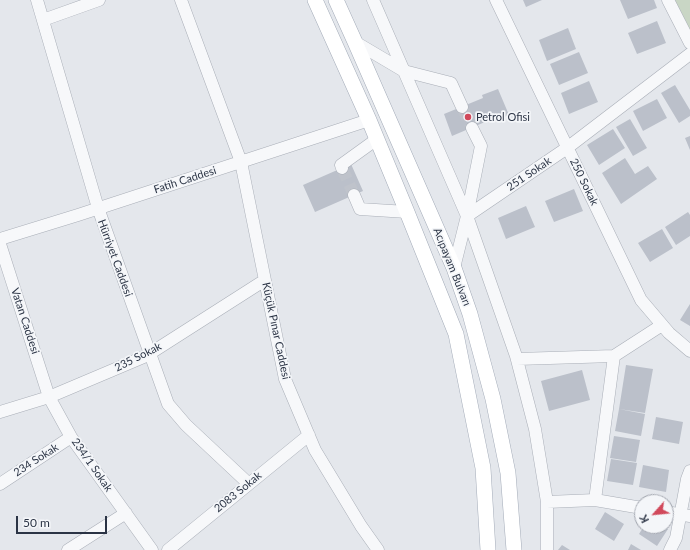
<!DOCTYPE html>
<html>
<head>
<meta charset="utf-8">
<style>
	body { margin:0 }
	#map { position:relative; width:690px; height:550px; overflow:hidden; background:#e4e7ec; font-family:Lato,sans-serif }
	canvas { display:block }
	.north { position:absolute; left:634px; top:494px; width:40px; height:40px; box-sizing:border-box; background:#f4f6f9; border:1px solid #a4a8b1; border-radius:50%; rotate:243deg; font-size:11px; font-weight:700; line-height:16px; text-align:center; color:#2b3445 }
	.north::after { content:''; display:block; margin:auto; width:14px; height:18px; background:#d1495b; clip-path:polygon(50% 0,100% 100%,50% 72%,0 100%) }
	.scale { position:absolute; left:16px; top:516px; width:91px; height:18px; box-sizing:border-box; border:2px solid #2b3445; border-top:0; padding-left:5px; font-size:12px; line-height:14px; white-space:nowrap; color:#2b3445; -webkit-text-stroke:3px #f4f6f9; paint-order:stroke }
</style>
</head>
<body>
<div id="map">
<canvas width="690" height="550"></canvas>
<div class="north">K</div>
<div class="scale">50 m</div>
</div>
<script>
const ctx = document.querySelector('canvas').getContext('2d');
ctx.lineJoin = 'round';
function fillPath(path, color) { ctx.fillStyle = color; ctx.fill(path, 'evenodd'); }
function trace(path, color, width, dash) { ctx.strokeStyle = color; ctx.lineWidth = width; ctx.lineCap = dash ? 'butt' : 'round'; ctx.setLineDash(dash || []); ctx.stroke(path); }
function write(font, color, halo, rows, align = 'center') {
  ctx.font = font + ' Lato,sans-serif'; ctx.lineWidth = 3.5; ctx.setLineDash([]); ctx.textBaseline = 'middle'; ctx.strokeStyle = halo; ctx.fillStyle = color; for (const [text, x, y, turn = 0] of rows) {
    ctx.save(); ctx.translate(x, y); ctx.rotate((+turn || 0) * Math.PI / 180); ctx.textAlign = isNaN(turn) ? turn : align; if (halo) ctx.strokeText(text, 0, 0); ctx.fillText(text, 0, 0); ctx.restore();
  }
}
fillPath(new Path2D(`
	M672,0H690V42Z`), '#c9d6c5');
fillPath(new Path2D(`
	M523,0H542L526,7Z
	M620,0H654L657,8L628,19Z
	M657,21L666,43L637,54L628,33Z
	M568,28L576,49L547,61L539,40Z
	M579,52L588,73L559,85L550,64Z
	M589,81L598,102L569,114L561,93Z
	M675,85L690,110V116L679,123L661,93Z
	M498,89L509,115L493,122L492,119L452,136L444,114L483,98L482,95Z
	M657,99L667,118L643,131L633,111Z
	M630,119L647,148L633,156L616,127Z
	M613,129L625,148L599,165L587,145Z
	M690,136V150L685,138Z
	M625,158L635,174L648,166L657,179L621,204L602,173Z
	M351,164L363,191L315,212L303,185Z
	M574,189L583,211L554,222L545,201Z
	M526,206L535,227L506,239L498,218Z
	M688,212L690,215V236L676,245L665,227Z
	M662,229L673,248L650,262L638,243Z
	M690,304V326L680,320Z
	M626,365L653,369L645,413L619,409Z
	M582,370L590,400L549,411L541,381Z
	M619,409L645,414L641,436L615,431Z
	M656,417L683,422L679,444L652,439Z
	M614,436L640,440L636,462L610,458Z
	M611,459L637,463L633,485L607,481Z
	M643,465L669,470L666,492L639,487Z
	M605,512L624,524L614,541L595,529Z
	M644,526H663L668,529L657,546L639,534Z
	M631,544L641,550H628Z
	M562,545L570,550H558Z`), '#bbc0ca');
trace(new Path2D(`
	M462,107L472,128
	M342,168L354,195`), '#bfc3cb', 12, [12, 6]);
const minor = new Path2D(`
	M37,0L98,208L168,404L186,425L249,484
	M181,0L241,162L285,379L315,450L361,526L378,550
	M373,0L467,216L516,356L535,429L547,502V550
	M496,0L641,300L669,333L690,351
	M668,0L690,43
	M43,20L99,0
	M355,42L404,71L451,83L462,107
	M342,168L341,165L377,139
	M354,195L360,209L407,212
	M467,216L567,148L690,54
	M0,239L78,215L369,120
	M0,244L49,397L71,437L152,550
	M454,268L467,216L481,146L472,128
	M517,359L614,356
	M0,412L49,397L146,356L265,280
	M0,484L71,437
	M595,500L614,356L662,325
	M547,502L595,500L642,508
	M666,512L690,516
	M68,550L126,513
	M168,550L309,435
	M670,550L676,538L687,479L690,471`);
const major = new Path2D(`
	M315,0L369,120L407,212L456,334L483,468L488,550
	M336,0L355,42L454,268L470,314L493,399L508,473L514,550`);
trace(minor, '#a9aeb7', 13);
trace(major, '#a3abb8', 16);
trace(minor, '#f7f8fa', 12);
trace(major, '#fff', 15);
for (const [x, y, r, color] of [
	[468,117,4,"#d1495b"]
]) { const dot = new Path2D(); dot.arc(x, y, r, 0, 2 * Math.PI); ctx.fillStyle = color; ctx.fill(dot); trace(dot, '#f4f6f9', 1.5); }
write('11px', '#2b3445', '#f4f6f9', [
	["Petrol Ofisi",476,117]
], 'left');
write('11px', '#2b3445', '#f4f6f9', [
	["251 Sokak",529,174,-34],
	["Fatih Caddesi",185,180,-18],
	["250 Sokak",584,182,64],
	["Hürriyet Caddesi",115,258,70],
	["Acıpayam Bulvarı",452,267,68],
	["Vatan Caddesi",25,321,72],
	["Küçük Pınar Caddesi",276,331,78],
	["235 Sokak",138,357,-27],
	["234 Sokak",36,460,-33],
	["234/1 Sokak",92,465,55],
	["2083 Sokak",238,492,-39]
]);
</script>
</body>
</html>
